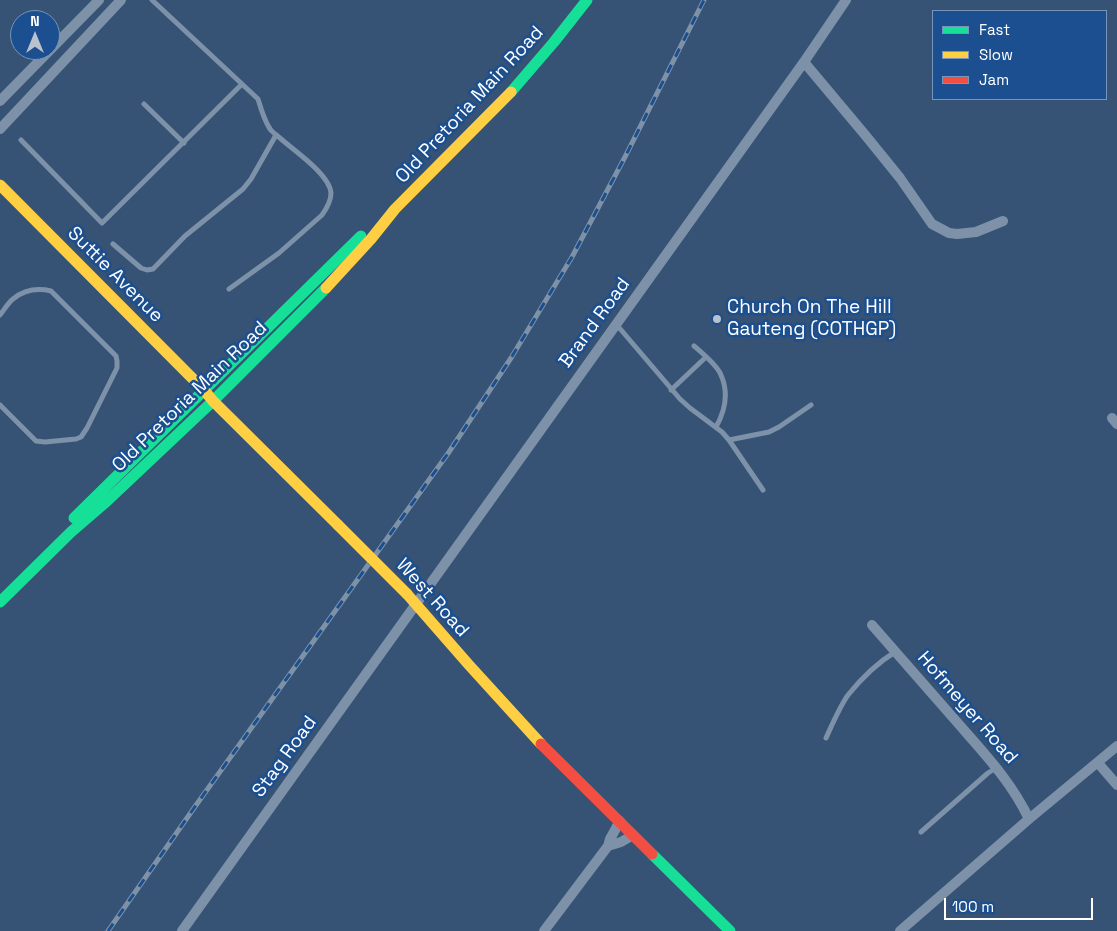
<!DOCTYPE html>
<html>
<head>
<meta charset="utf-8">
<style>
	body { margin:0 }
	#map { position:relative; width:1117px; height:931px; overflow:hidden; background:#365274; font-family:"Space Grotesk",sans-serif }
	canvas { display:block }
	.legend { position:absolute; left:932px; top:10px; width:175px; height:90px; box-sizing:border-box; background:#1b4f8f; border:1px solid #7695bc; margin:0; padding:6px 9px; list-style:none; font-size:15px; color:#fff }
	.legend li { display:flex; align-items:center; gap:10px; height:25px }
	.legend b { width:25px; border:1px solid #7695bc }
	.north { position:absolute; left:10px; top:10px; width:50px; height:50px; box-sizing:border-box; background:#1b4f8f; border:1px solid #7695bc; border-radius:50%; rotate:0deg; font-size:14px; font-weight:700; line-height:20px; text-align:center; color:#fff }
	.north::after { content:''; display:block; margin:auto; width:18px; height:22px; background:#b9c2ce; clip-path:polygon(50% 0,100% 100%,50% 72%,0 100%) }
	.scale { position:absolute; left:944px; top:898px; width:149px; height:22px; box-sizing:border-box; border:2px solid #fff; border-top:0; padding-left:6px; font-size:15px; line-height:18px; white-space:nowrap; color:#fff; -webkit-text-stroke:4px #1b4f8f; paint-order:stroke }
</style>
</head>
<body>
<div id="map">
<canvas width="1117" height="931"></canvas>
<ul class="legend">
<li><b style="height:6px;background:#16e098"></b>Fast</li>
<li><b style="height:6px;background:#ffcf43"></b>Slow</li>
<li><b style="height:6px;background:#f24e42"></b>Jam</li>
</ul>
<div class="north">N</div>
<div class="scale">100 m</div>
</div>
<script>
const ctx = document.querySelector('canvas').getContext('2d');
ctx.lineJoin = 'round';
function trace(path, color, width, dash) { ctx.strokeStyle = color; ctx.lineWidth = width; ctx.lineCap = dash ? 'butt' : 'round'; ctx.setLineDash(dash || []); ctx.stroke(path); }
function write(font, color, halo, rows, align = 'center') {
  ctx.font = font + ' "Space Grotesk",sans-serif'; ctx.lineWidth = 5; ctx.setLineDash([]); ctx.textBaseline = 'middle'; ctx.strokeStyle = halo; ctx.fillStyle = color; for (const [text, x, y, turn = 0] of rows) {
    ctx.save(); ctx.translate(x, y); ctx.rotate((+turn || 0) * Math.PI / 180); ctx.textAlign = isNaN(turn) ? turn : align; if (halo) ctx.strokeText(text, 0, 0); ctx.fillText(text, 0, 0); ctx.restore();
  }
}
trace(new Path2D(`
	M152,0L258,99C261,109 264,120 270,129C273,133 278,136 281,139C295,151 330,175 331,193C331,201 327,208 322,215L279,253L229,289
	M144,104L184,143
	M21,140L102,223L242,84
	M113,244L141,268L147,270L153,269L185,236L243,189L251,179L276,135
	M0,315C4,310 8,303 13,299C24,290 38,288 51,291L116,356L117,361V368L87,428L81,437L76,439L45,442L36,441L0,405
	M616,324L680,399L690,408L722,432L729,440L763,490
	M694,346C702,353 717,365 721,375C729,393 725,411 716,427
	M671,390L706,357
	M729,440L769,432L779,427L811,405
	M826,738C832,725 840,706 848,695C861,679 877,663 895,652
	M921,832L988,773L996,768`), '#7d92a8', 5);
trace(new Path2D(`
	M804,62L866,136L900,178L932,224L949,233L957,234L976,232L1003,221
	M0,101L99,0
	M0,129L121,0
	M1112,418L1117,424
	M872,625C900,657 928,689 956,721C983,752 1011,781 1029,819
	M1098,763L1117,785
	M608,846L621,842L633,835
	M182,931L804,62L846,0
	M544,931L608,846L610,839L620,821
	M900,931L1029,819L1117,746`), '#7d92a8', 10);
trace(new Path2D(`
	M511,92L554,42L587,0
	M74,518L361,236
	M0,602L71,532L107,501L213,401L326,288
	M652,854L730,931`), '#16e098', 11);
trace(new Path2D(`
	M0,185L204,390L213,401L338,525
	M326,288L371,239L395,209L511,92
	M407,594L469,665L541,744`), '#ffcf43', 11);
trace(new Path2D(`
	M541,744L652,854`), '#f24e42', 11);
const rail = new Path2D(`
	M108,931L194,808L449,452L511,358L572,257L626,155L704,0`);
trace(rail, '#7e92a7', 5);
trace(rail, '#1b4f8f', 3, [9]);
trace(new Path2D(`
	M338,525L407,594`), '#ffcf43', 11);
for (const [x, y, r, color] of [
	[717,319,5,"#b9c2ce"]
]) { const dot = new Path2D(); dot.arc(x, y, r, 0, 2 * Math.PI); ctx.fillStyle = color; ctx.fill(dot); trace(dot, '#1b4f8f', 2); }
write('19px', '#fff', '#1b4f8f', [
	["Old Pretoria Main Road",470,105,-47],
	["Suttie Avenue",115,275,45],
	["Brand Road",595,323,-54],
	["Old Pretoria Main Road",190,397,-44],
	["West Road",432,598,48],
	["Hofmeyer Road",967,708,49],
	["Stag Road",285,757,-54]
]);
write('19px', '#fff', '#1b4f8f', [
	["Church On The Hill",727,308],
	["Gauteng (COTHGP)",727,330]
], 'left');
</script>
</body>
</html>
